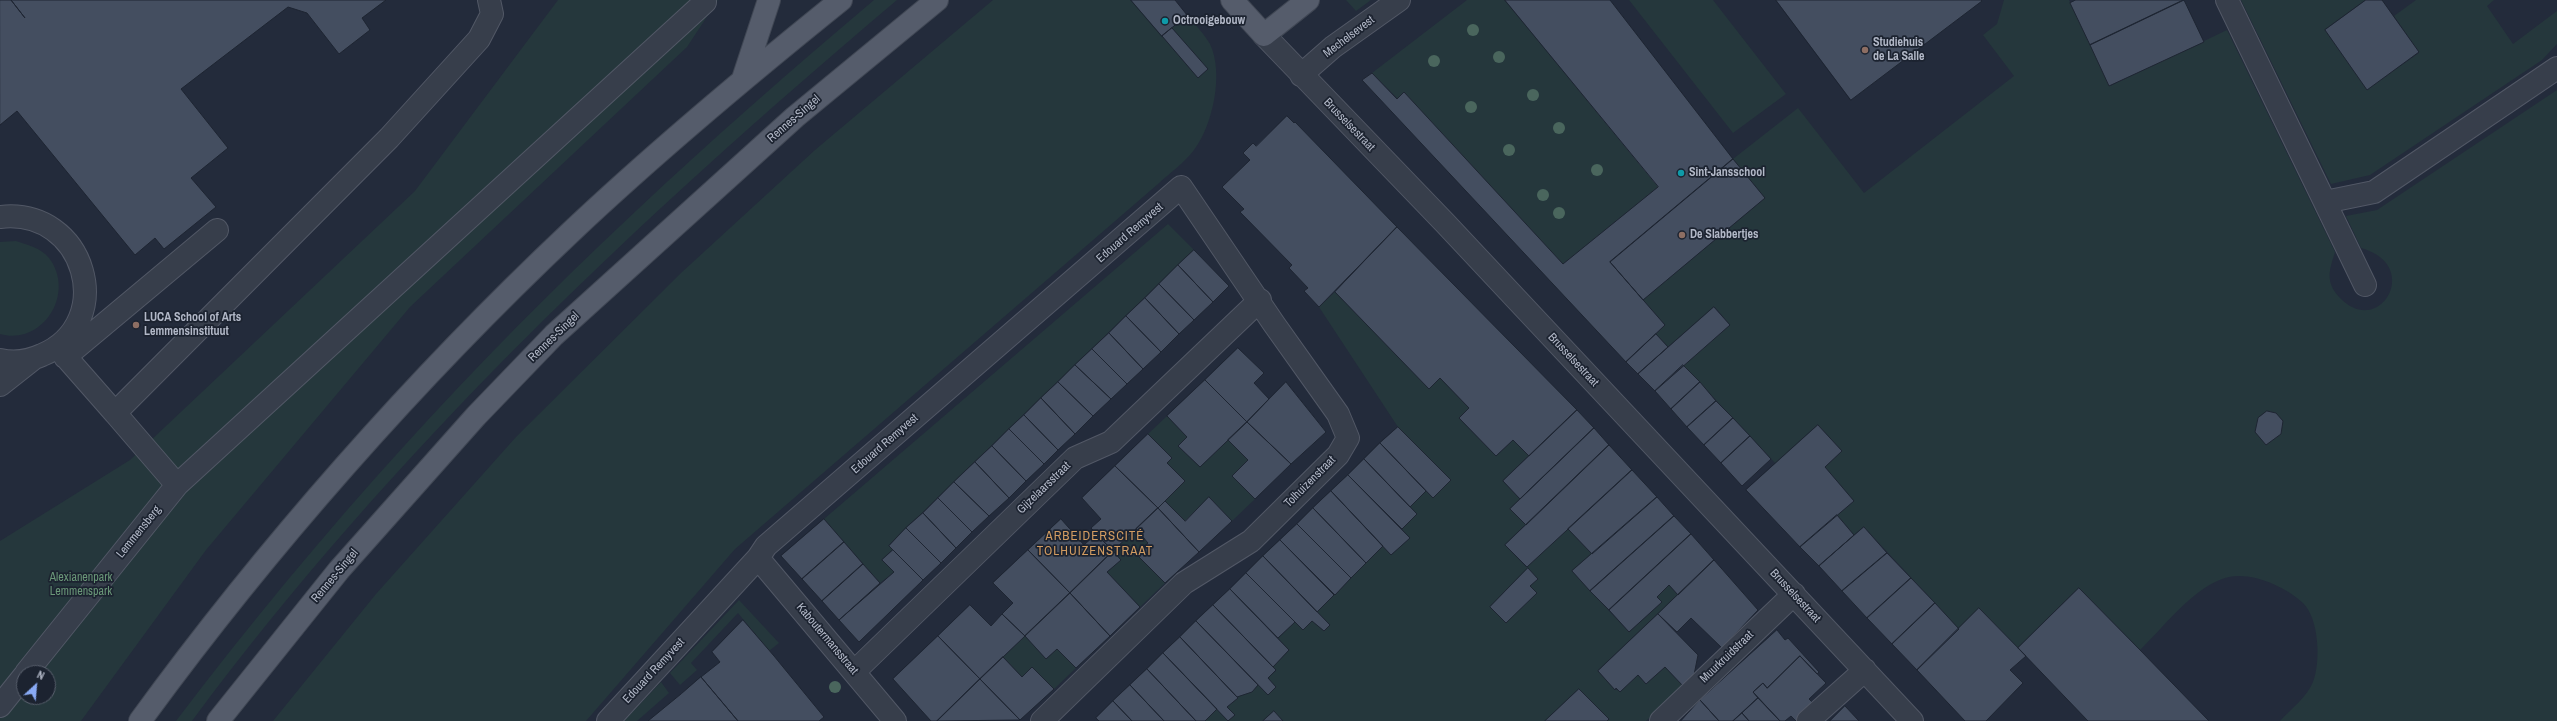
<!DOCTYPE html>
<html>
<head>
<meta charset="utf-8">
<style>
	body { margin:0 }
	#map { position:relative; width:2557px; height:721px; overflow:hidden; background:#232b3b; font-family:"Archivo Narrow",sans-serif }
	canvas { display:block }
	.north { position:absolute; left:16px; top:665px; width:40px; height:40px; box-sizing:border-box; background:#1c2330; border:1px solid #585f6c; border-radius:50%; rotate:26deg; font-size:11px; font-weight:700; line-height:16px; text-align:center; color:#b2b8c7 }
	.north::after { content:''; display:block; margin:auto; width:14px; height:18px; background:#89aaf5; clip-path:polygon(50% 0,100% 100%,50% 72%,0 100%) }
</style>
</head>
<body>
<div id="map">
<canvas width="2557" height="721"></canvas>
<div class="north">N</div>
</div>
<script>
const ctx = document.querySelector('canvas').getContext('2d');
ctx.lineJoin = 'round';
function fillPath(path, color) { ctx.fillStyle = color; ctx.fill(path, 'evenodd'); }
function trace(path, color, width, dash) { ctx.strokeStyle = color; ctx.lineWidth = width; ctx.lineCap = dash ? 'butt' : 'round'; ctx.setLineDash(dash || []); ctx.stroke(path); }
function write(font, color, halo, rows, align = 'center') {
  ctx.font = font + ' "Archivo Narrow",sans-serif'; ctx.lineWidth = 3.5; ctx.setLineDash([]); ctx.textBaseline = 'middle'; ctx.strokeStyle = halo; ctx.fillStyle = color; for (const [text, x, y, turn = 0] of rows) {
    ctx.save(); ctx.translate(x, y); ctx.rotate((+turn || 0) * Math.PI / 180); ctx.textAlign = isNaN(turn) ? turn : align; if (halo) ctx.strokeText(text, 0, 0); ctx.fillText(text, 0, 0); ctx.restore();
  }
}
fillPath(new Path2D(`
	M558,0H718L687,47L410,307L206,550L81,721H0V541L130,460L415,191ZM24,673H48V697H24Z
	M874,0H897C638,219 395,448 192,721H176C248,626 324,534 405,445C550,285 709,139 874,0Z
	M993,0H1131L1198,78L1208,69L1172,28L1187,15C1195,24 1204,34 1210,44C1224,73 1213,125 1194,150C1185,162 1170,173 1158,184L735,549L586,721H273L376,594L516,437L681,273L815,150Z
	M1346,0H1371L1356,11Z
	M1467,0H1505L1658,187L1563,264L1372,73Z
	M1629,0H1713L1786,94L1733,133Z
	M2004,0H2069L2110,86L2227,30L2335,252C2329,271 2325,282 2340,298C2380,339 2423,265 2361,248L2346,216L2377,210L2557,90V721H2280C2291,709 2307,697 2313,682C2321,662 2319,618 2303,603C2285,586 2247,569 2222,579C2190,591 2164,627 2140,650L2079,588L2018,648L1959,629L1864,527L1854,535L1837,515L1854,501L1825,467L1842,451L1818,425L1776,464L1683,365L1730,325L1715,307L1668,347L1656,334L1665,325L1643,300L1765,198L1733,159L1798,108L1864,193L2014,76L1983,35L1997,24Z
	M2241,0H2366L2325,30L2367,89L2419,53L2394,16L2416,0H2494L2487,6L2513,44L2557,11V44L2542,60L2370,175L2331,184Z
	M1168,224L1194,250L889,545L893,550L882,560L894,572L880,583L824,519Z
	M16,241C28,245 41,248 49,258C76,293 43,346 0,334V242Z
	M1335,292L1429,388L1440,378L1469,408L1459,418L1496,456L1513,440L1529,456L1503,481L1520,499L1511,509L1526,525L1505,545L1526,567L1568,529L1592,554L1590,591L1629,632L1662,602L1657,597L1669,585L1678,595L1598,671L1614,689L1620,691L1638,675L1646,684L1665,667L1683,686L1646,721H1228L1235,715L1227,707L1237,697L1252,692L1258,685L1268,695L1276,687L1268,678L1276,671L1273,667L1289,650L1278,638L1295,622L1303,630L1312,621L1324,631L1330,625L1317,612L1383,546L1391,555L1410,538L1402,529L1417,514L1410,507L1426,491L1433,498L1451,480L1398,427L1319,307Z
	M1167,416L1187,437L1178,446L1200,467L1228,440L1248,460L1232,476L1255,499L1232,521L1209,498L1185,521L1165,501L1185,481L1167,463L1172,458L1148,434Z
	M1136,529L1148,543L1136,554L1165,583L1140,607L1107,572L1120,560L1113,551Z
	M739,600L779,643L769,651L738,613L691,663L697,670L680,685L670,673Z
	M1025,636L1046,659L1057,649L1076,668L1054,689L1022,677L1003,657Z
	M661,682L669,693L637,721H624Z
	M1217,709L1228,721H1205Z`), '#25373c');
const building = new Path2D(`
	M0,0H11L25,18L11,0H386L362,18L370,30L339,54L307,13L288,7L181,89L228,148L191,178L216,207L164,249L155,238L135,255L17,111L0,125Z
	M1131,0H1175L1187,15L1162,36Z
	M1505,0H1610L1733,159L1610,262L1665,325L1626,362L1362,80L1372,73L1397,99L1404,92L1563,264L1658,187Z
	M1776,0H1981L1982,1L1851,100Z
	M2076,0H2184L2090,45L2070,3Z
	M2184,0L2204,42L2109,86L2090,45Z
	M2366,0H2382L2419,52L2367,90L2325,30Z
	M1172,28L1208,69L1198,78L1162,36Z
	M1287,116L1294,123L1295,122L1397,227L1319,307L1304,291L1308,288L1289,268L1292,265L1240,212L1244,209L1222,187L1250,160L1243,153L1253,143L1256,146Z
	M1733,159L1765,198L1643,300L1610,262Z
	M1397,227L1577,410L1529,456L1513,440L1496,456L1459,418L1469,408L1440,378L1429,389L1335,292Z
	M1194,250L1229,286L1213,302L1178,265Z
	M1178,265L1213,302L1194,320L1159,284Z
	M1159,284L1194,320L1179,334L1145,298Z
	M1145,298L1179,334L1161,352L1126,316Z
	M1714,307L1730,325L1655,391L1638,374Z
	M1126,316L1161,352L1143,369L1109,333Z
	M1109,333L1143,369L1127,384L1092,349Z
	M1656,334L1668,347L1638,374L1626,362Z
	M1238,348L1264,373L1254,383L1269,399L1247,422L1205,380Z
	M1092,349L1127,384L1111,399L1075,365Z
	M1075,365L1111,399L1093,416L1058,382Z
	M1683,365L1700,382L1671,409L1655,391Z
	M1205,380L1247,422L1200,467L1178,446L1187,437L1167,416Z
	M1058,382L1093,416L1075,434L1041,398Z
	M1286,382L1326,432L1291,464L1247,422Z
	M1700,382L1716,401L1687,427L1671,409Z
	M1041,398L1075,434L1058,450L1024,415Z
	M1716,401L1733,418L1704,445L1687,427Z
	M1577,410L1594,428L1520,499L1503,481Z
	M2267,411L2276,413L2283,421L2281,434L2266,445L2255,432L2258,418Z
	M1024,415L1058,450L1044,464L1009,429Z
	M1733,418L1750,436L1721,463L1704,445Z
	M1247,422L1291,464L1255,499L1232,476L1248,460L1228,440Z
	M1818,425L1842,451L1825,467L1854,501L1800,547L1746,490Z
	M1398,427L1451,480L1433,498L1380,443Z
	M1594,428L1609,445L1526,525L1510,509Z
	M1009,429L1044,464L1026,481L992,446Z
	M1148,434L1172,458L1167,463L1185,481L1158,508L1115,466Z
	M1750,436L1771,459L1742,486L1721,463Z
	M1380,443L1426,491L1410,507L1364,459Z
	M1609,445L1632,470L1527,567L1505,545Z
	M992,446L1026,481L1009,498L975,462Z
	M1364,459L1417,514L1402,529L1348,475Z
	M975,462L1009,498L989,516L954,482Z
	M1115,466L1158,508L1113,551L1091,528L1101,519L1082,498Z
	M1632,470L1657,497L1592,554L1568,529Z
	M1348,475L1410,538L1391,555L1331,491Z
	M954,482L989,516L972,532L938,498Z
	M1331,491L1383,546L1366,563L1313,508Z
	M1209,497L1232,521L1199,552L1158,508L1165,501L1185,521Z
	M1657,497L1674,516L1590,591L1572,571Z
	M938,498L972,532L956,548L923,513Z
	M1158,508L1199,552L1165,583L1136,554L1148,543L1136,529Z
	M1313,508L1366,563L1351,578L1297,524Z
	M923,513L956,548L941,563L906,528Z
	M1837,515L1854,535L1819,566L1800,547Z
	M1674,516L1691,534L1609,610L1590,591Z
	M824,519L844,542L802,579L781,556Z
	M1061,519L1084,545L1096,534L1113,551L1070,593L1028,550Z
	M1297,524L1351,578L1335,595L1280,540Z
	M1864,527L1887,553L1842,591L1819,566Z
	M906,528L941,563L923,580L889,546Z
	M1691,534L1714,560L1678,595L1669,585L1657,597L1662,602L1629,632L1609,610Z
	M1280,540L1334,595L1317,612L1263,556Z
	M844,542L863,564L822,601L802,579Z
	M893,550L923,580L859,642L839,620L894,572L882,560Z
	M1028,550L1070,593L1025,636L1002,614L1013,603L993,583Z
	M1113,551L1121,560L1107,572L1140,607L1110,636L1070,593Z
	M1887,553L1911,578L1867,618L1842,591Z
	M1263,556L1330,625L1324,631L1312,621L1303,630L1246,573Z
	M1714,560L1758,610L1722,648L1691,618L1677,632L1658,614Z
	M863,564L880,583L839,620L822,601Z
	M1528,568L1538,579L1530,586L1537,593L1506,623L1490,607Z
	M1246,573L1295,622L1278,638L1230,589Z
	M1911,578L1935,603L1892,644L1867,618Z
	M2079,588L2140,650L2209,721H2088L2018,648Z
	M1230,589L1289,650L1273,667L1213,605Z
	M1070,593L1110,636L1076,668L1057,649L1046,659L1025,636Z
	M1935,603L1959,629L1917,670L1892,644Z
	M970,605L991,626L1002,614L1025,636L980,679L938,636Z
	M1213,605L1276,670L1268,678L1276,687L1268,695L1196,621Z
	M1979,608L2026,656L2010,670L2023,683L1986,721H1965L1917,670Z
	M1658,614L1698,655L1694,675L1683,686L1665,667L1646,684L1638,675L1620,692L1616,688L1615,690L1598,671Z
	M743,620L774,656L824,717L819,721H738L701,677L720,662L712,652Z
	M1196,621L1258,685L1252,692L1237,697L1180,637Z
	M1777,630L1785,640L1788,638L1819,672L1817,674L1800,656L1767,688L1763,683L1753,692L1758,698L1733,721H1719L1700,700Z
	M938,636L980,679L937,721H931L893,679Z
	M1180,637L1238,698L1227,707L1235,715L1228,721L1163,653Z
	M1163,653L1217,709L1205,721H1196L1147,669Z
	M1800,656L1826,683L1809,699L1814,704L1796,721L1791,716L1785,721H1780L1753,692L1763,683L1767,688Z
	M1003,657L1022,677L1032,667L1054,689L1020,720L980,679Z
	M1147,669L1196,721H1164L1130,685Z
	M701,677L738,721H648L681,694Z
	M980,679L1020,720L937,721Z
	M1130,685L1164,721H1132L1113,701Z
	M1579,689L1609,719L1607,721H1545Z
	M1758,698L1780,721H1749L1742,713Z
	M1700,700L1719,721H1681Z
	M1113,701L1132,721H1099L1096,718Z
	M1845,706L1859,721H1830Z
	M1274,711L1283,721H1263Z
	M1742,713L1749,721H1733Z`);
fillPath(building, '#444e60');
trace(building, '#1e2532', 1);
const minor = new Path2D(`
	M2227,0L2365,285
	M1264,35L1445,223L1912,721
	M1301,75L1333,47L1399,0
	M2325,202L2374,192L2557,68
	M0,217C86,207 118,323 42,355C29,361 13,363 0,360
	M57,347L115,413
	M65,357L217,230
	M0,385L33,359
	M177,485L115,413L389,138L479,39L492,14L489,0
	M758,558L895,721
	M855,671L1075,458L1111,442L1260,300
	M26,673L177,485L705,2
	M0,706L24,676
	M608,721L758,558L766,546L1181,187L1274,324L1338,414L1348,438L1338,455L1251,541L1184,583L1042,721
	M1661,721L1794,594
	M1808,721L1865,670`);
const major = new Path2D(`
	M1232,0L1264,35L1308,0
	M743,79L769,0
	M140,721C266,548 416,378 572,231C658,150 749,74 841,0
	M218,721L339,570L476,416L554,335L795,117L937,0`);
trace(minor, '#525866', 24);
trace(major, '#404754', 24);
trace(minor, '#373e4b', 22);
trace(major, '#555c6b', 22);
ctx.fillStyle = '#4a665d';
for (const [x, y] of [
	[1473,30],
	[1499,57],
	[1434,61],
	[1533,95],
	[1471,107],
	[1559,128],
	[1509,150],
	[1597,170],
	[1543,195],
	[1559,213],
	[835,687]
]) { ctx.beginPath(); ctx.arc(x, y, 6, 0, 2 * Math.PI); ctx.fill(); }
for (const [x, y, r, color] of [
	[1165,21,4,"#0f9aa8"],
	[1865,50,4,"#8d6e63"],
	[1681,173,4,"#0f9aa8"],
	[1682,235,4,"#8d6e63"],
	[136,325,4,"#8d6e63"]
]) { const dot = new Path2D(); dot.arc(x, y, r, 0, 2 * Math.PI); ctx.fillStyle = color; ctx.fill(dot); trace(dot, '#1c2330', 1.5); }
write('bold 12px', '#b2b8c7', '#1c2330', [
	["Octrooigebouw",1173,21],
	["Studiehuis",1873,43],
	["de La Salle",1873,57],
	["Sint-Jansschool",1689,173],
	["De Slabbertjes",1690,235],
	["LUCA School of Arts",144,318],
	["Lemmensinstituut",144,332]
], 'left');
write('12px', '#b2b8c7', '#1c2330', [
	["Mechelsevest",1349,37,-37],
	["Rennes-Singel",794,119,-41],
	["Brusselsestraat",1349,125,46],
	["Edouard Remyvest",1130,233,-41],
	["Rennes-Singel",554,337,-44],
	["Brusselsestraat",1573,360,47],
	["Edouard Remyvest",885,444,-41],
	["Tolhuizenstraat",1310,482,-45],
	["Gijzelaarsstraat",1044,488,-44],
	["Lemmensberg",139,532,-51],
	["Rennes-Singel",335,576,-50],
	["Brusselsestraat",1795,596,47],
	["Kaboutermansstraat",827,639,50],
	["Muurkruidstraat",1727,657,-44],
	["Edouard Remyvest",654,671,-47]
]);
write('12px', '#6a9778', '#1c2330', [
	["Alexianenpark",81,578],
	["Lemmenspark",81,592]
]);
ctx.letterSpacing = '1px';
write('13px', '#d29c62', '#1c2330', [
	["ARBEIDERSCITÉ",1095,537],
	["TOLHUIZENSTRAAT",1095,552]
]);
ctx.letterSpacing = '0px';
</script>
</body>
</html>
